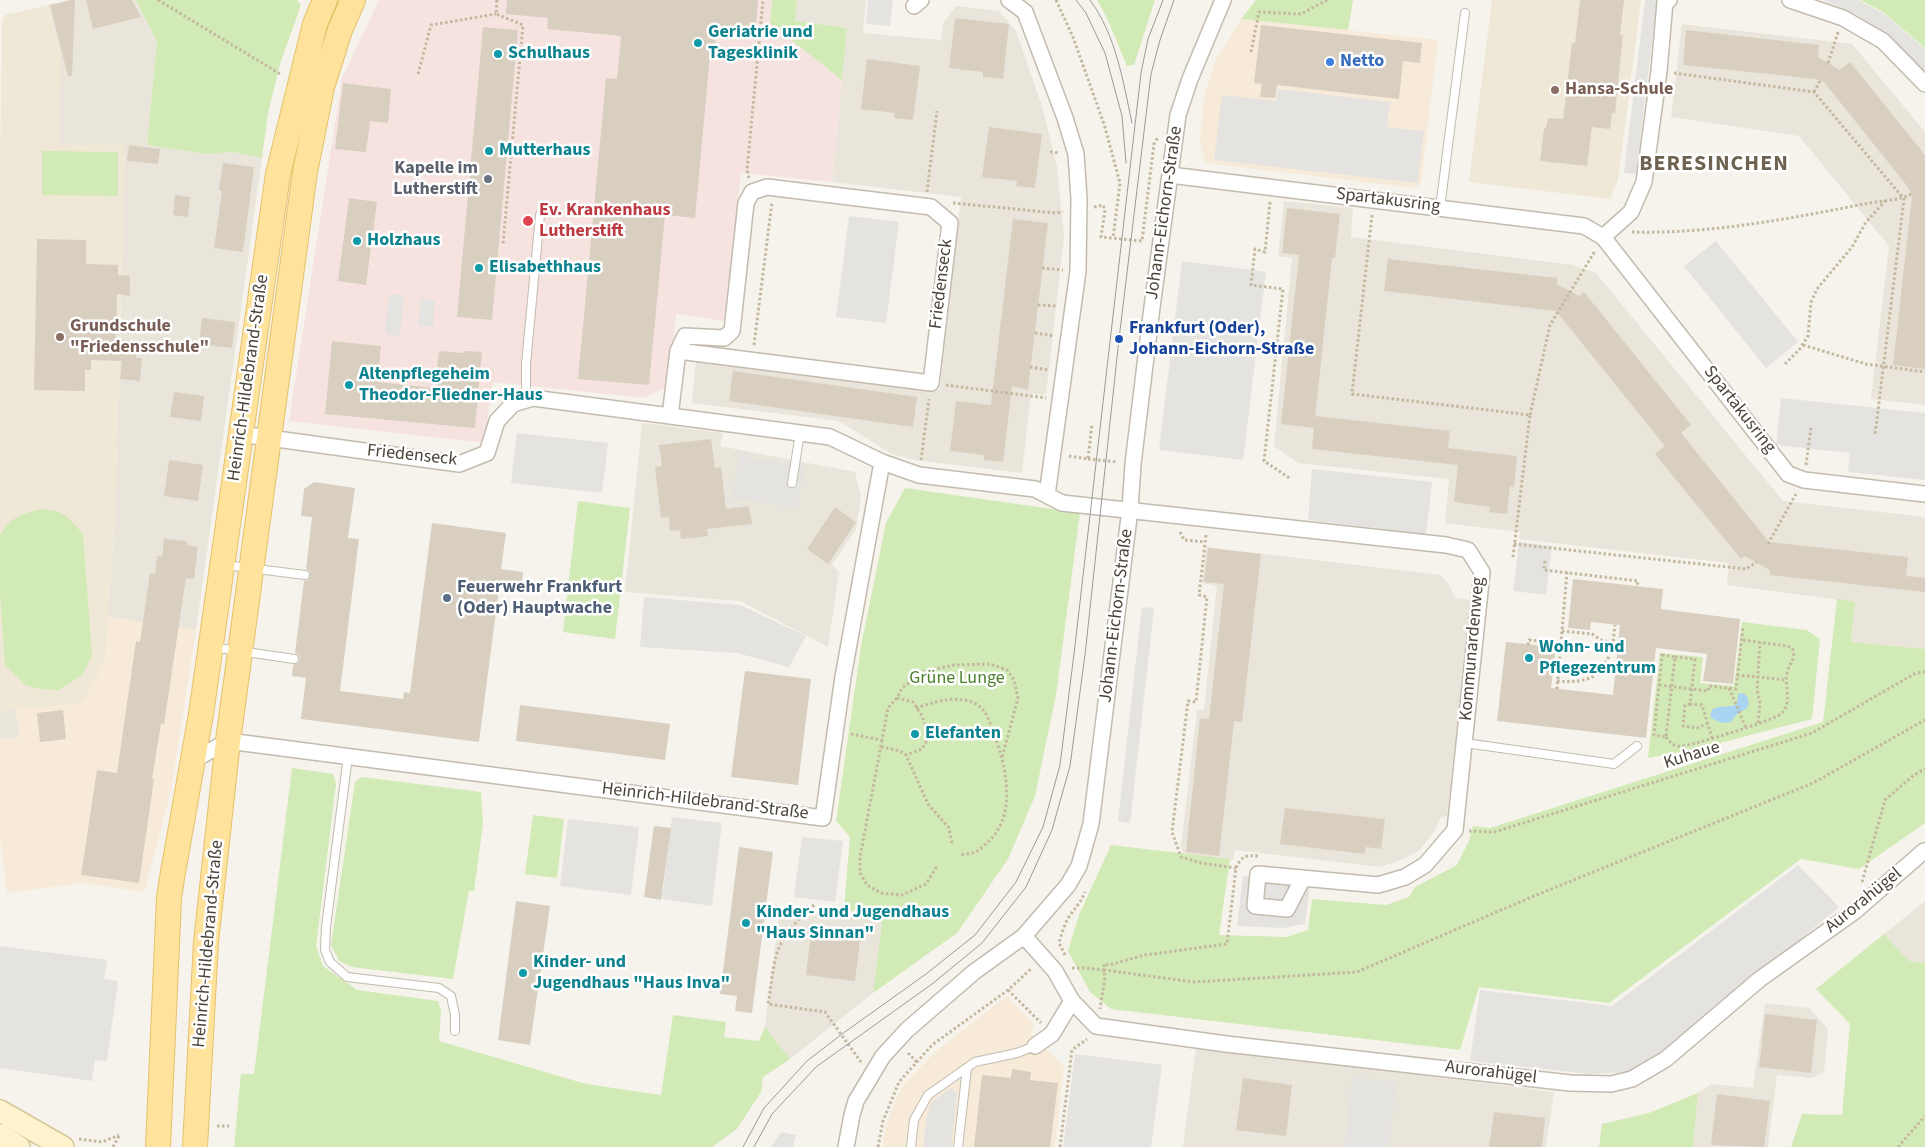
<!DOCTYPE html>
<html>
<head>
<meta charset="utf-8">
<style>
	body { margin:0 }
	canvas { display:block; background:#f6f3ec }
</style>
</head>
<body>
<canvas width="1925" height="1147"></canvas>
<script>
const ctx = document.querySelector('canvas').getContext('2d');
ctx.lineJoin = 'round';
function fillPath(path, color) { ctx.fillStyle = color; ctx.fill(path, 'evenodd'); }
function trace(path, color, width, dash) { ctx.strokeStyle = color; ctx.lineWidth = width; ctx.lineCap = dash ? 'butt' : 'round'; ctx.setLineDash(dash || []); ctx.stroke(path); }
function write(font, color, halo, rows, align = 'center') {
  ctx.font = font + ' "Source Sans 3",sans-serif'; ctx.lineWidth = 5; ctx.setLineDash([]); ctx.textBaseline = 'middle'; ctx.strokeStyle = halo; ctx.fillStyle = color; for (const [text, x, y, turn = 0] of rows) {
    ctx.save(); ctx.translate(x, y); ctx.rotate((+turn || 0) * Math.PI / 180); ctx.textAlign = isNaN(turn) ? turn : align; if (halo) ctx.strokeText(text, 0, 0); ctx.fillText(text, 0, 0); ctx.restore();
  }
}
fillPath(new Path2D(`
	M70,0H136L157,42L147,145L206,154L232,152L262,158L196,630L108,617L115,512L125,145H58L60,54L48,5Z
	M797,0H866L863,33L941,40L943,23L956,6L999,11L1016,31L1042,106L1057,166L1064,237L1046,395L1031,393L1022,473L915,460L892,454L839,421L692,403L696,360L940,390L961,197L832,182L847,28L795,21Z
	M1682,24L1852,44L1925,132V405L1871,399L1889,246L1799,136L1671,117Z
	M1284,201L1353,208L1351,237L1573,265L1596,273L1783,501L1925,517V649L1851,642L1855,602L1727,585L1729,563L1519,539L1520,532L1445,523L1449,479L1298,463L1274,446L1292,258L1278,256Z
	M642,423L723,433L720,446L855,472L861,496L856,529L832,565L839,572L828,647L740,601L625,592Z
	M1206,547L1441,575L1449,585L1455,598L1470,600L1447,816L1441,817L1435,831L1419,851L1398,861L1380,867L1235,850L1233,860L1184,855L1181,847L1197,710H1204L1217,586L1202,583Z
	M16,709L20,737L0,739V711Z
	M1925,901V963L1909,961L1884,934Z
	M844,909L883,914L873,993L790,1059L765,1027L779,917L790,918Z
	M1765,1003L1809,1008L1828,1029L1824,1072L1812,1078L1777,1075L1768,1147H1693L1698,1093L1711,1084L1753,1088Z
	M1196,1047L1554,1092L1546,1147H1183Z`), '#eae5da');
fillPath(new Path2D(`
	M1241,19L1438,40L1421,183L1415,188L1205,163L1200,141L1204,96L1216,60Z
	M108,617L196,630L171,791L144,892L82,883L7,893L0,839V739L19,737L16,709L83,703L105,662Z
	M1007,996L1035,1026L1030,1032L1064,1067L1055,1147H882L887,1121L903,1085L936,1051Z`), '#f7ead8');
fillPath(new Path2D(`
	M1492,0H1641L1618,180L1610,199L1469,182Z
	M48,5L60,54L59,144L125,145L115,512L105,662L83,703L0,711V161L2,20L5,15Z`), '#efe8d6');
fillPath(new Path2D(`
	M379,0H772L770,23L842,80L832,182L741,173L724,321L676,314L668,386L644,398L493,382L484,443L289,421L342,78Z`), '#f6e3e0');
fillPath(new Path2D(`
	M136,0H297L301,5L280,64L268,113L262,158L232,152L206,154L147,145L157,42Z
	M772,0H797L795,21L847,28L842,80L770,23Z
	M1097,0H1155L1134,65L1127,66L1106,16Z
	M1256,0H1353L1348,30L1241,19Z
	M1860,0H1925V48L1883,12Z
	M42,151L118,152V196L42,195Z
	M905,488L1080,513L1056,695L1035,796L1008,859L957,933L873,993L883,914L844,909L850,837L836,821L861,646L886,523Z
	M578,501L630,508L615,639L563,632Z
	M40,509C64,511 69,516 83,535L92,656L82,675L59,690L40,689L26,685L5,665L0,594V535L10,521L24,514Z
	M1837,599L1855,602L1851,642L1925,649V823L1859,869L1801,859L1609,1003L1479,987L1460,1050L1111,1009L1090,992L1068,951L1079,915L1111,845L1230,859L1219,935L1287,937L1308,930L1312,899L1386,905L1409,897L1415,887L1457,865L1469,841L1473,826L1490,828L1823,722Z
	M1742,622L1807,630L1820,639L1812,719L1693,750L1648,758L1660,653L1703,657L1700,683L1734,686Z
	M292,768L333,774L336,784L316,946L323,966L357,990L438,1001L441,1010L439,1041L586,1084L661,1095L673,1015L726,1022L724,1037L759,1041L765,1027L790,1059L763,1077L761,1092L737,1129L712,1147H234L241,1074H254Z
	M362,777L481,792L483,824L474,891H469L453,979L352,967L339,961L331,945L355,782Z
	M533,815L564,819L557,878L525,874Z
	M1884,934L1909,961L1925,963V1147H1791L1802,1114L1842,1115L1850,1024L1816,989Z
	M1698,1093L1693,1147H1599L1602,1124L1649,1113Z`), '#d2eab5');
fillPath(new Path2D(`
	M868,0H893L890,26L866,24Z
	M1645,0H1657L1636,174L1624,173Z
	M1823,0H1858L1883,13L1925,49V74L1885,32L1855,14Z
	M1278,89L1390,102L1387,127L1424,131L1418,183L1214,160L1222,95L1276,101Z
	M849,216L899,222L886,323L836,317Z
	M1716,241L1798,342L1766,368L1684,266Z
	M1182,261L1266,272L1243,460L1159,450Z
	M389,294L404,295L400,336L385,334Z
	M421,298L435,300L433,327L418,326Z
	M1781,398L1925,413V480L1848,472L1850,453L1776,445Z
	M517,433L608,443L602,493L511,483Z
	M739,456L804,467L797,508L732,498Z
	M1312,469L1432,482L1426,534L1308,520Z
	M1519,542L1552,546L1546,595L1513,591Z
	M644,597L740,605L806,636L789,667L737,653L640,647Z
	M1142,607L1154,608L1130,823L1118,821Z
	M672,817L722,823L712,906L662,899Z
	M568,819L639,827L631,895L560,886Z
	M802,837L843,841L835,902L794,897Z
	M1798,865L1839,907L1660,1056L1628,1072L1590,1074L1470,1061L1480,990L1612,1006Z
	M1243,876L1310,885L1305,924L1283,928L1237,926Z
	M0,946L107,960L104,979L118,981L107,1061L95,1060L92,1081L0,1068Z
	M1075,1054L1162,1065L1151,1147H1063Z
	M1352,1077L1396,1082L1389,1147H1345Z
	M951,1088L957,1093L951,1147H923L927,1115L933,1101Z
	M781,1132L796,1135L793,1147H771Z`), '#e5e3e0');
fillPath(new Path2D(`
	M1743,693C1749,697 1749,700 1748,707L1736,715L1731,722L1722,723L1711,718C1709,701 1727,710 1737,704L1738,694Z`), '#a9d4f2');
fillPath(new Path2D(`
	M71,0H75L72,76H68L50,5Z
	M86,0H132L141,17L93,29Z
	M507,0H758L756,27L747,26L746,35L716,33L715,54H710L695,218L665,215L649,385L578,379L606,78L617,79L621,36L547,29L548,18L506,14Z
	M1580,0H1624L1620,35H1623L1615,113H1612L1610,129L1592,127L1587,166L1540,161L1544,128H1546L1548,118L1563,119L1572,43H1575Z
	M955,18L1009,24L1003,79L983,77V72L949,68Z
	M1261,25L1422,43L1420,63L1403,61L1399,99L1277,85L1275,98L1260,97L1262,84L1254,83Z
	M483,27L518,30L492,320L457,317Z
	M1686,30L1819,45L1818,57L1840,70L1850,62L1925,155V369L1893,365L1912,196L1908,187L1824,82L1816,79L1683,65Z
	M867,59L920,66L913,120L894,118L895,113L861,109Z
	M343,83L391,89L388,123L370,121L366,152L335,149Z
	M989,127L1042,134L1035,188L1016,186L1017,181L982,177Z
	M129,145L160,149L158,164L127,161Z
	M223,163L254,167L243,252L214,248L222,191L219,190Z
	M175,195L190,197L188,217L173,215Z
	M349,198L377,202L366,285L338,281Z
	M1287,208L1340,214L1335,258H1332L1314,428L1281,424L1299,255L1282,253Z
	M1013,219L1048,223L1028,389L1012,387L1003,462L984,460V455L950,451L956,401L991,405Z
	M37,239L86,240V264L118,265V275L130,276V296L117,294L116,339L137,341L136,358H142L140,381L120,379L122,361L91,360V370H85V391L34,390Z
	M1388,259L1557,278V284L1579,296L1584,292L1691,425L1681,433L1769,542L1908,557L1906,576L1925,578V592L1770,575V570L1745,556L1741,559L1655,454L1665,446L1556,311L1384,291Z
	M202,318L235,322L232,348L199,344Z
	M332,341L381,346L378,382L435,388L439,351L464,353V351L482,352L475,428L325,414Z
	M733,371L917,397L913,427L729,401Z
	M174,392L204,396L201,421L170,417Z
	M1315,416L1450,431L1448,448L1517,456L1514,487L1510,486L1507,514L1489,512L1490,507L1454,502L1458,465L1312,449Z
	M711,439L715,468L721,467L726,509L749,506L752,524L707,529L708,536L681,539L680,530L670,531L669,517L661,518L655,467L662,466L659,445Z
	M169,460L203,465L198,501L164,496Z
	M314,482L355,488L348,538L359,539L340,691L403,699L404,692L410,693L432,523L506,533L501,569L523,572L521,591L499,589L479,742L301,719L306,678L292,676L293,665L298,663L300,659L298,655L295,653L304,581L308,580L310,576V572L306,569L312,517L301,516L304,489Z
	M835,507L856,522L828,564L807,549Z
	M164,539L187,541V545L198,547L194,579L186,578L164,724L161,723L152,779H154L139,883L81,875L97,770L117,773L136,641L140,642L150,573L155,574L157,556L162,557Z
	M1208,548L1261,554L1242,722L1234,721L1219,856L1186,852L1200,718L1209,719L1224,584L1204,582Z
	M1573,579L1663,589L1661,609L1740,619L1733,684L1703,681L1707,654L1656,648L1646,738L1497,721L1506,642L1556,647L1551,688L1613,695L1620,625L1591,622L1590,630L1568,628Z
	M745,671L811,679L798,785L731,777Z
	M520,705L670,724L665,760L516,741Z
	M63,710L66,739L40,742L37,713Z
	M1285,808L1385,819L1381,849L1366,847L1365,854L1280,844Z
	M654,826L671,828L661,900L644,897Z
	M739,847L773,852L752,1013L735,1011L737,996L720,994Z
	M516,901L550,906L530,1045L498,1040Z
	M812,926L861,933L855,981L806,975Z
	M1765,1014L1817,1020L1811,1073L1759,1067Z
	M1012,1069L1031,1072L1030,1080L1058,1083L1050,1147H974L982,1075L1011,1078Z
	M1243,1078L1292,1085L1286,1136L1236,1130Z
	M1717,1094L1770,1101L1764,1147L1711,1145Z
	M1494,1112L1545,1118L1542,1147H1489Z`), '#d8cfc1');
const lane = new Path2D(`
	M1440,208L1465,13
	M526,400V364L540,215
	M792,483L800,433
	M225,565L305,575
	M212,647L294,659
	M1465,743L1614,764L1637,746
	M348,756L326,927L325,950L330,962L347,977L439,988L451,996L455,1015V1031
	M911,1147L914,1120L928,1095L975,1062L1017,1053L1035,1046
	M958,1147L967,1068`);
const street = new Path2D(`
	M1009,0L1025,12L1065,118L1076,154L1079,199L1078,271L1047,495
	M1790,0L1843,18L1883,41L1925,84
	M914,6L921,0
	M1170,175L1584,226L1603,237L1788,474L1804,480L1925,494
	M1603,237L1631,212L1644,182L1659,71L1665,2L1669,0
	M670,416L678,351L931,383L950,223L931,207L767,187L752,192L746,203L732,331L724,338L685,336L678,351
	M240,434L459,464L487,453L497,421L513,404L533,398L830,437L882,462L919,475L1035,489L1062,503L1446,545L1468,550L1482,572L1455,830L1425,865L1405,877L1378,885L1258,874L1255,906L1287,909L1303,878
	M192,761L228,741L823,818L843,677L882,462
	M1024,936L1055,971L1072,1001L1096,1026L1226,1044L1570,1083L1611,1084L1632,1079L1666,1059L1760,979L1854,912L1924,851
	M1035,1046L1052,1034L1072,1001
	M846,1147L852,1115L856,1101L883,1056L907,1030L974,972L1024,936L1068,885L1079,866L1091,824L1130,509L1133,464L1152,307L1178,115L1190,79L1223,0`);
const secondary = new Path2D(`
	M0,1111L63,1147
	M0,1135L19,1147`);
const primary = new Path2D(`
	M158,1147L169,898L172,878L201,714L278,174L315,24L325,0
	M195,1147L206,942L228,741L305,172L322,87L340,30L353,0`);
trace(lane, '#c2bbae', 10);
trace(street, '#c2bbae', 18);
trace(secondary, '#d6c79b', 24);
trace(primary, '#e6c16a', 26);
trace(new Path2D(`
	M158,0L282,75
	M497,0L496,14L523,25L503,244
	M1056,0L1073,37L1104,124L1120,183L1113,238
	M1251,52L1259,12L1301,14L1327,0
	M1828,63L1838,32
	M1674,73L1814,92L1904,199L1875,435
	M418,74L431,25L496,14
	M1814,92L1820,81
	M1050,152L1060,153
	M749,178L747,170L763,0
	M927,192L937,111
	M1270,202L1265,252L1255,249L1251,285L1283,289L1264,461L1291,479
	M953,203L1056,213L1063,212
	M1094,207L1103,205L1105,210L1101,237L1142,241L1154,144L1158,137
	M1372,215L1352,394L1530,415L1513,557
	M1632,232C1710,234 1788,219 1864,204C1878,201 1899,201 1911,194
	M1042,268L1063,270
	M1038,305L1058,306
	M1035,333L1054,336
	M754,345L772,202
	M1803,345L1866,364L1925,372
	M1785,364L1799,350L1808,336L1811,302L1817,289L1852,247L1866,222L1887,199
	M1030,367L1049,370
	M946,385L1046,398
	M1530,415L1550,325L1595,251
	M1069,456L1088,459L1092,424
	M1088,459L1117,462
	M921,460L929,399
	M1806,465L1811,428
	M1180,532L1184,540L1205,542
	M1206,535L1199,595L1207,597L1196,702L1188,701L1172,832L1181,857L1201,863L1236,868
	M1514,544L1746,569L1757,562
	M1768,544L1796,494
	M1545,561L1544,570L1638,581L1637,586
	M1562,631L1592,634L1601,640L1613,643L1615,625
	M1528,645L1529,640L1561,643
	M1662,655L1675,657L1666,737L1654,735Z
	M1675,657L1695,659L1690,704L1702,705L1712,738
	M1737,675L1786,680
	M1557,681C1590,684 1605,676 1613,643
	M1659,685L1708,691L1709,686L1736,689L1743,628
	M1729,688L1746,728
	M1557,689L1567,572
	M897,698L913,702L922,716L929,737L922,749L906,755
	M1690,704L1685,705L1683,726L1697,728L1708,723
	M916,708C934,702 958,694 976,704C988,710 990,725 995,736C1006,768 1017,814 989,841C985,844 981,849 977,851C972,854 964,854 959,855
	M1758,723L1760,703L1757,690L1760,642
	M851,734L882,740L888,708L897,698L902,688L923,672L954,665L990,664L1007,670L1014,680L1018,698L1002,758
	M1666,737C1670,742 1674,747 1681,746C1692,746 1774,720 1781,714C1793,703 1784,686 1787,673C1789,663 1797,659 1792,648L1787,646L1742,640
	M882,740L860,857V873L867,885L881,893L902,895L926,884L938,865
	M881,747L900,751L906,755L928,804L949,828L952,843
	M1469,831L1494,832L1812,733L1916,673L1925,672
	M1258,856C1246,855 1241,856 1236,868L1227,944L1145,955L1109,965L1104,964V970L1194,982L1357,972L1534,896L1813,783L1925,720
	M1862,882L1885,800L1914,775L1925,769
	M814,905C799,918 781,937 776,956C772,971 771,988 768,1004L825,1012L861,1062
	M1065,955L1059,943C1061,935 1064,927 1067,920C1073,910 1081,903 1085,892
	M1072,968H1086L1104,970L1105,977L1100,1009
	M1008,990L1041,1023
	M908,1053L917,1062
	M217,1126H229
	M79,1139L102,1142L119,1135
	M113,1147L119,1136
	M878,1147L883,1121L899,1082L932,1045L1008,990L1032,968
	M1060,1147L1072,1050L1087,1039
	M1898,1147L1925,1116`), '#c4b79f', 3, [2.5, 2.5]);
trace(lane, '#fff', 8);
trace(street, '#fff', 15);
trace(secondary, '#fff3cd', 21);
trace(primary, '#ffe39c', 24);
trace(new Path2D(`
	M1076,0L1086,13L1105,53L1122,116L1126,163
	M1090,0C1116,35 1123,81 1132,123
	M743,1147L764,1108L807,1061L842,1034L926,974L975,935L1016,882L1043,827L1060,765L1074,654L1141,73L1148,39L1163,0
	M754,1147L772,1114L816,1067L932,984L982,943L1026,887L1052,830L1070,766L1085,655L1119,339L1151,74L1160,40L1174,0`), '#9a9a9a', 1);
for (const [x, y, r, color] of [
	[698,43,5,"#0f9aa8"],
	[498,54,5,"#0f9aa8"],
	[1330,62,5,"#3f7fe0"],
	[1555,90,5,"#8d6e63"],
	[489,151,5,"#0f9aa8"],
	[488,179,5,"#6b7280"],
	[528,221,6,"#e0444e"],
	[357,241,5,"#0f9aa8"],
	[479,268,5,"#0f9aa8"],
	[60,337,5,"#8d6e63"],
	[1119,339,5,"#1a4fb4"],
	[349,385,5,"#0f9aa8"],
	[447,598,5,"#5c6f8a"],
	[1529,658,5,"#0f9aa8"],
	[915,734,5,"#0f9aa8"],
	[746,923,5,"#0f9aa8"],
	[523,973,5,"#0f9aa8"]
]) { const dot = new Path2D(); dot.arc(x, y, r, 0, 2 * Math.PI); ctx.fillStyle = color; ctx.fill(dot); trace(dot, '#fff', 2); }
write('bold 18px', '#0d838f', '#fff', [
	["Geriatrie und",708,33],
	["Tagesklinik",708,54],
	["Schulhaus",508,54],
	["Mutterhaus",499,151],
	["Holzhaus",367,241],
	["Elisabethhaus",489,268],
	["Altenpflegeheim",359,375],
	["Theodor-Fliedner-Haus",359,396],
	["Wohn- und",1539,648],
	["Pflegezentrum",1539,669],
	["Elefanten",925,734],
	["Kinder- und Jugendhaus",756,913],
	["\"Haus Sinnan\"",756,934],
	["Kinder- und",533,963],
	["Jugendhaus \"Haus Inva\"",533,984]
], 'left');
write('bold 18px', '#366cbe', '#fff', [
	["Netto",1340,62]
], 'left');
write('bold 18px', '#785e54', '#fff', [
	["Hansa-Schule",1565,90],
	["Grundschule",70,327],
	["\"Friedensschule\"",70,348]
], 'left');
write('bold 18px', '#5b616d', '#fff', [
	["Kapelle im",478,169],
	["Lutherstift",478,190]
], 'right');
write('18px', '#4b4439', '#fff', [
	["Spartakusring",1388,201,7],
	["Johann-Eichorn-Straße",1165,213,-82],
	["Friedenseck",942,284,-83],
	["Heinrich-Hildebrand-Straße",249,378,-82],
	["Spartakusring",1739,410,52],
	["Friedenseck",412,456,6],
	["Johann-Eichorn-Straße",1117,616,-83],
	["Kommunardenweg",1473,649,-85],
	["Kuhaue",1692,756,-17],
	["Heinrich-Hildebrand-Straße",705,802,7],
	["Aurorahügel",1864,901,-39],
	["Heinrich-Hildebrand-Straße",209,944,-85],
	["Aurorahügel",1491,1073,7]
]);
write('bold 18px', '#be3a42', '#fff', [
	["Ev. Krankenhaus",539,211],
	["Lutherstift",539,232]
], 'left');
write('bold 18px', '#164399', '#fff', [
	["Frankfurt (Oder),",1129,329],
	["Johann-Eichorn-Straße",1129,350]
], 'left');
write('bold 18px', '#4e5e75', '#fff', [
	["Feuerwehr Frankfurt",457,588],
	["(Oder) Hauptwache",457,609]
], 'left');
write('18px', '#4a7f2a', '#fff', [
	["Grüne Lunge",957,679]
]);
ctx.letterSpacing = '1px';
write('bold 22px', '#6e6250', '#fff', [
	["BERESINCHEN",1714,165]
]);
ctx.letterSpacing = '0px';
</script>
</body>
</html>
